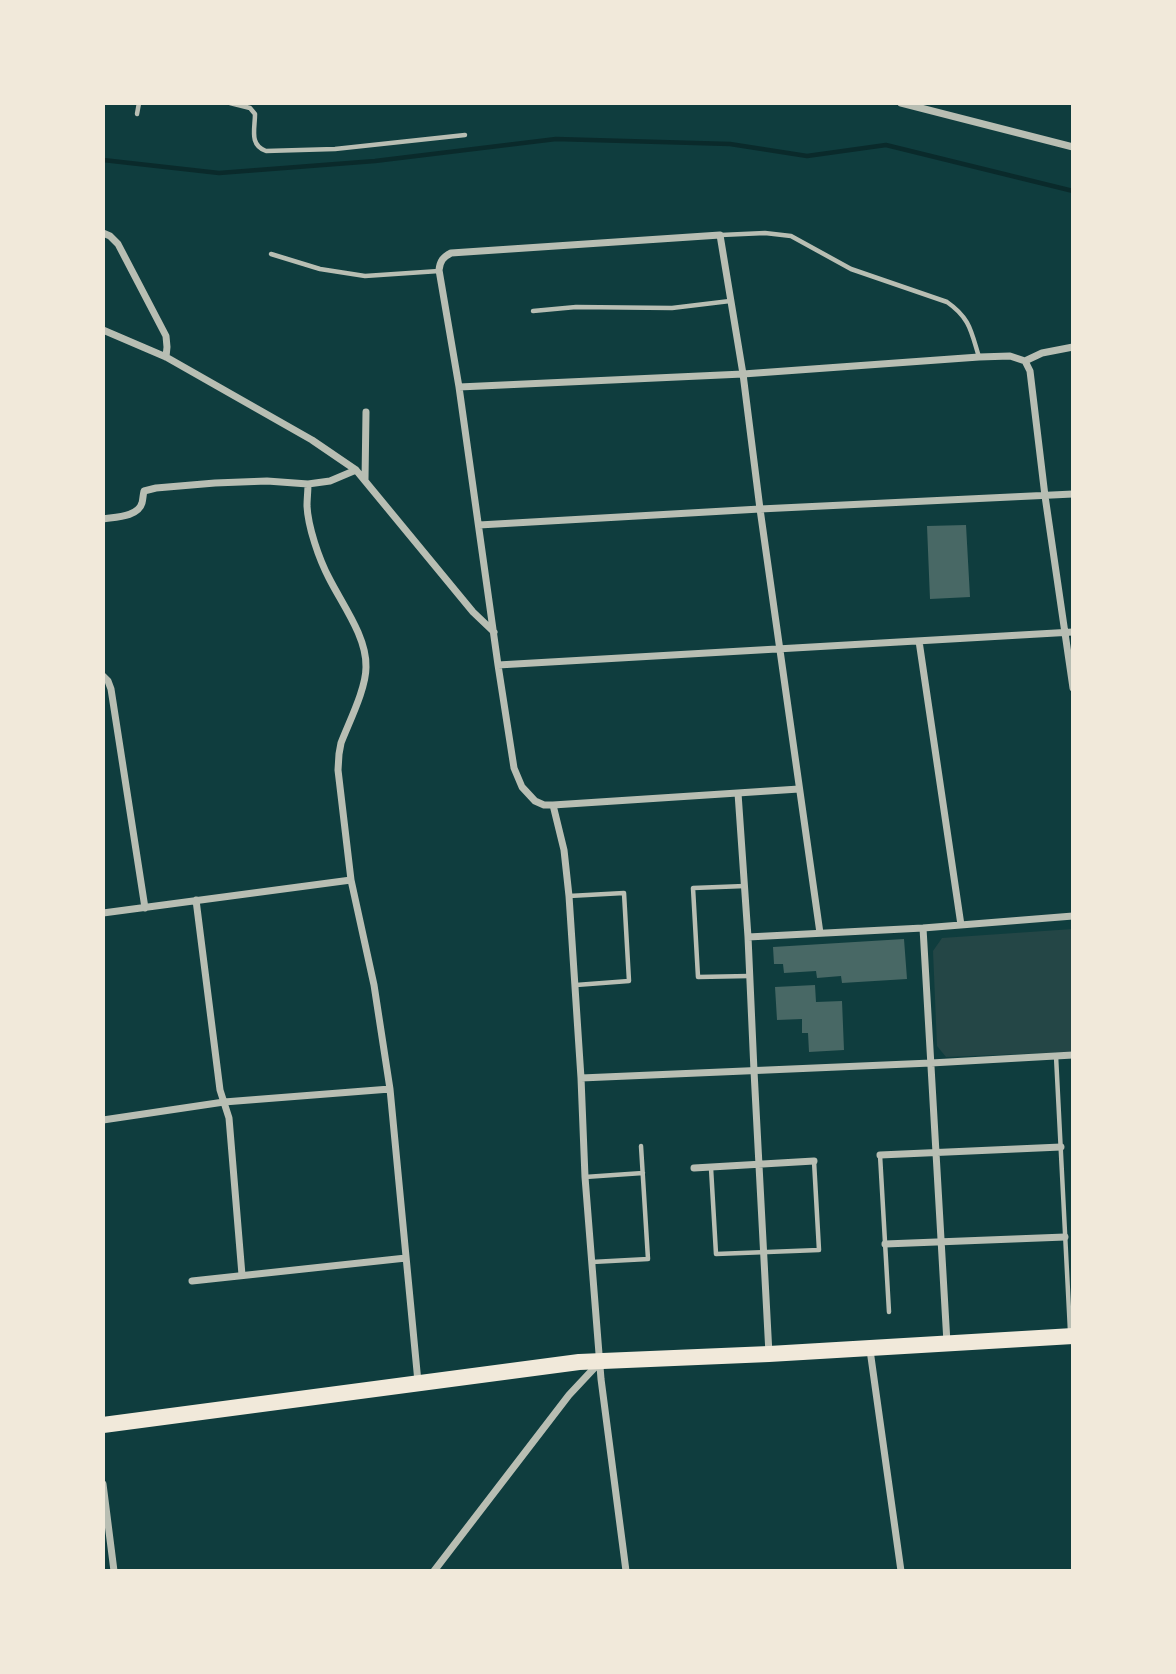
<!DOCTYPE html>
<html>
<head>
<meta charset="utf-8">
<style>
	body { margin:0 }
	#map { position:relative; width:1176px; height:1674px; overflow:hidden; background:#0f3d3e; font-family:"Nunito Sans",sans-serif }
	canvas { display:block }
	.frame { position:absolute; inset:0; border:105px solid #f1e9da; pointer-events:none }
</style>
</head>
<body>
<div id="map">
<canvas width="1176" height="1674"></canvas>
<div class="frame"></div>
</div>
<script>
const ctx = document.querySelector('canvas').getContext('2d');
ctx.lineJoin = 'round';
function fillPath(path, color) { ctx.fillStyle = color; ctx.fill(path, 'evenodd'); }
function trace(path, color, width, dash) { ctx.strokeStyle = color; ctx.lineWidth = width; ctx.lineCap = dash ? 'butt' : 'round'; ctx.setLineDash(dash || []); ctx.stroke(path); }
fillPath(new Path2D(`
	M1073,929V1052L946,1057L937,1046L933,951L942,938Z`), '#244646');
trace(new Path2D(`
	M103,160L219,173L375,161L556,139L730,144L807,156L886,145L1073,191`), '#0a2a2b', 4.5);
fillPath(new Path2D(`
	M966,525L970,597L930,599L927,526Z
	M904,939L907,979L842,983L841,976L817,978L816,971L784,973L783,964H774L773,947Z
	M815,985L816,1002L842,1001L844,1050L809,1052L808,1033H802V1019L777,1020L775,987Z`), '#486865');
trace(new Path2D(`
	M230,103L250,108L255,114C255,129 249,145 266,151L335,149L465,135
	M137,114L139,103
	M721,235L765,233L791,236L851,269L947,302C970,318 971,331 979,357
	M271,254L320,269L365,276L439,271
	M533,311L576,307L672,308L730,301
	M745,886L693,888L698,977L749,976
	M569,896L624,893L629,981L576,985
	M1056,1056L1070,1331
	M880,1155L889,1312
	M711,1168L716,1254L819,1250L814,1161
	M585,1177L643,1173
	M592,1262L648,1259L641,1146`), '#b8beb3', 4.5);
trace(new Path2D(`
	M901,103L1073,147
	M103,233L110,236L118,244L166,336L167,347L166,357
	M103,330L166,357L312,440L356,470L473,612L494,632
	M1025,361L1030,371L1045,496L1073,688
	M1025,361L1042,353L1073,347
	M459,387L743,374L979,357L1010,356L1025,361
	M365,480L366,412
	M308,484C308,491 307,499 307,506C308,527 319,559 329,578C342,604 367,637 366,667C366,689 349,722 341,743L339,754L338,770L351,880L374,985L390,1089L418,1382
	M103,519C115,517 138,517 142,503C143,499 143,495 144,491L156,488L215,483L267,481L308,484L330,481L356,470
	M479,525L760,509L1073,494
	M919,641L961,925
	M498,665L1073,632
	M103,676L108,681L111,689L145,908
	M799,789L553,805H544L535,801L522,787L514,768L498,665L459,387L439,270C440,261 443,257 451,253L720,235L743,374L760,509L820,933
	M738,793L748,937L754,1071L769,1354
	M553,805L564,850L569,896L581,1078L585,1177L601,1379L626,1571
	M196,900L220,1090L229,1118L242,1275
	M103,913L351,880
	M923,928L947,1343
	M748,937L923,928L1073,916
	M581,1078L931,1063L1073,1055
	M103,1120L224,1102L390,1089
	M880,1155L1061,1147
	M694,1168L814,1161
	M885,1244L1065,1237
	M192,1281L406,1258
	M870,1350L901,1571
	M103,1484L114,1571
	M434,1571L569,1395L598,1364`), '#b8beb3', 7);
trace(new Path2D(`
	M103,1425L579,1362L769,1354L1073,1336`), '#f1e9da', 16);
</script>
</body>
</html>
